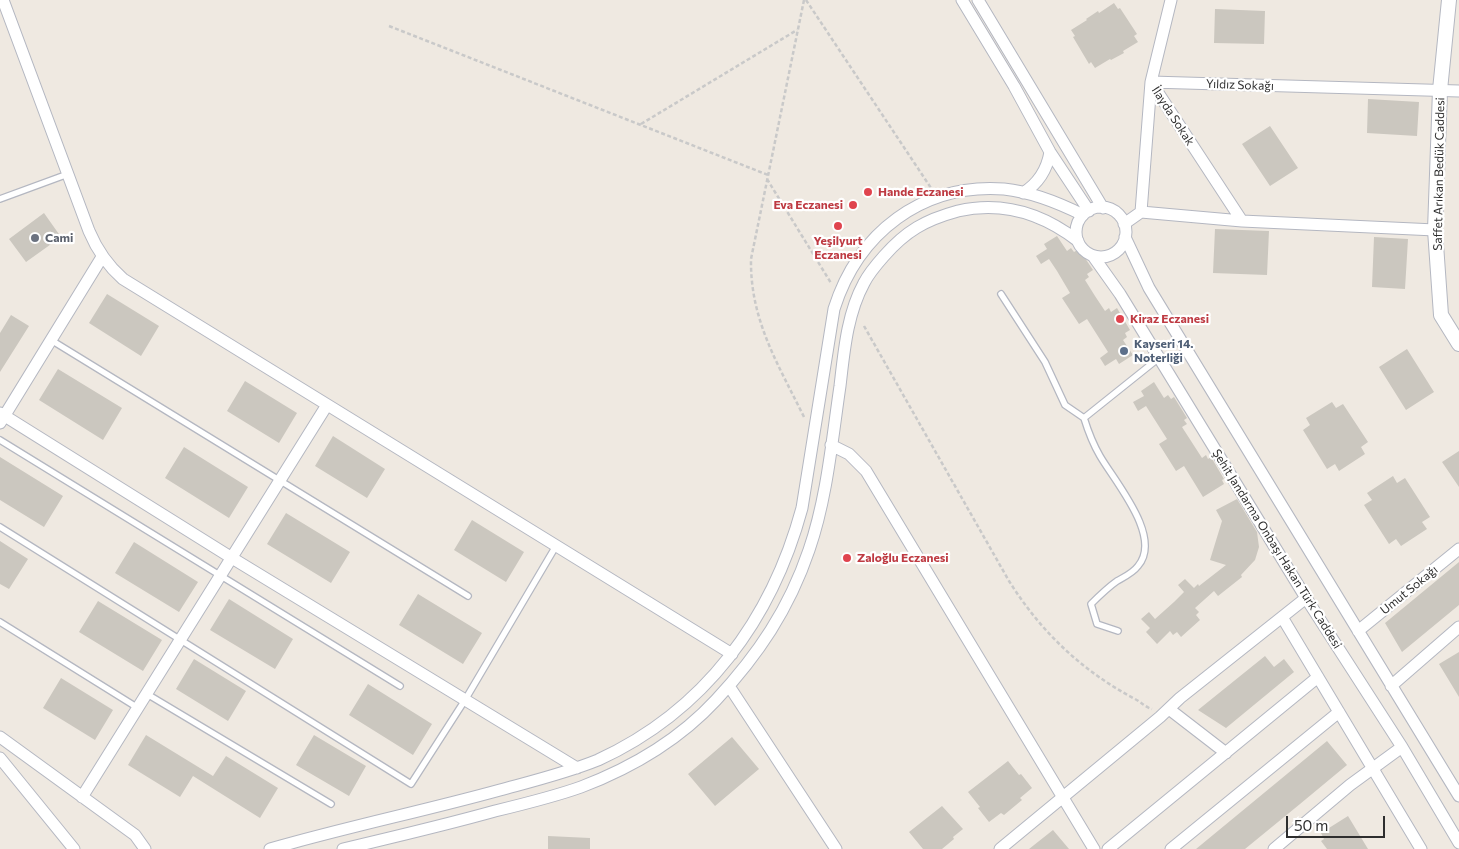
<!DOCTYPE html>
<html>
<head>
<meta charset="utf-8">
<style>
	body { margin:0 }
	#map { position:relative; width:1459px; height:849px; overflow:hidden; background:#efe9e1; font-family:Commissioner,sans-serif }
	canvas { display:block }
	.scale { position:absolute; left:1286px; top:816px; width:99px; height:22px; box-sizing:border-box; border:2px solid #2e2e2e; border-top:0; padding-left:6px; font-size:15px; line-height:18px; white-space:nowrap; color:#2e2e2e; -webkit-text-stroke:4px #fff; paint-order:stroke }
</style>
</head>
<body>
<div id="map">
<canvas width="1459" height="849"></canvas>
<div class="scale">50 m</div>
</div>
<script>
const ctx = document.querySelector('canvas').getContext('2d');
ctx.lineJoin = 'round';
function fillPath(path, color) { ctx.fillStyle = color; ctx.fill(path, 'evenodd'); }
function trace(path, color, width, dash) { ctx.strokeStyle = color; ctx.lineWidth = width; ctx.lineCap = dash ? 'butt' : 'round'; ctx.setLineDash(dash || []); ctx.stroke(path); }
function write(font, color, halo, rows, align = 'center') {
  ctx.font = font + ' Commissioner,sans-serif'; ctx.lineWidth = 4.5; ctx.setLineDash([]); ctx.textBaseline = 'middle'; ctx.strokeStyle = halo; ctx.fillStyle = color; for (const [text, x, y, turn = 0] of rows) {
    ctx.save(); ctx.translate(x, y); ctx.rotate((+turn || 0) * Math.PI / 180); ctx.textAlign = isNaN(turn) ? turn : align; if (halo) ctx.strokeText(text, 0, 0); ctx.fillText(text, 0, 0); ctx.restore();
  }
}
fillPath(new Path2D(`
	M1114,3L1118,9L1120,8L1137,34L1134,36L1138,42L1123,51L1124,53L1111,60L1110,59L1095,68L1091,62L1089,64L1073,37L1075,36L1071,30L1087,20L1086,19L1098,11L1099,13Z
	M1215,9L1265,11L1264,44L1214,43Z
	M1368,99L1419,102L1417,136L1367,133Z
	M1270,126L1298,168L1270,186L1242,144Z
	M44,213L61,237L26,262L9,239Z
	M1215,229L1269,231L1267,275L1213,273Z
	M1057,236L1067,251L1071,248L1074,252L1079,249L1093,270L1087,274L1089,277L1085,280L1095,296L1105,311L1109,308L1111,312L1117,308L1130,330L1125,333L1127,337L1123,340L1133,355L1119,364L1116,359L1105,366L1100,358L1108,352L1087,319L1079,324L1062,298L1070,293L1057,271L1049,259L1041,264L1036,256L1047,249L1044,244Z
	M1374,237L1408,239L1405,289L1372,287Z
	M107,294L159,326L141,356L89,323Z
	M11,315L29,326L0,372V333Z
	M1407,349L1434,392L1406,410L1379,367Z
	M58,369L122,408L103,440L39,400Z
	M245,381L297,413L279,443L227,411Z
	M1154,382L1164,398L1168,395L1171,399L1174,397L1187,418L1184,420L1187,424L1182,427L1202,458L1206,455L1208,459L1211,457L1224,479L1222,480L1224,484L1203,497L1184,466L1176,471L1159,444L1167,439L1146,406L1138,411L1133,402L1144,396L1141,391Z
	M1332,402L1336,408L1343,404L1368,442L1361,447L1365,454L1339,471L1335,464L1327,469L1303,430L1310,425L1306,418Z
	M333,436L385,469L367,498L315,466Z
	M184,447L248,487L229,518L165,478Z
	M1459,451V487L1442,462Z
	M0,457L63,496L44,527L0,500Z
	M1393,476L1397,483L1405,478L1430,517L1422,522L1427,529L1401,546L1396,539L1389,544L1364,505L1372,500L1367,493Z
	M1237,499L1257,532L1259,547L1255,560L1241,575L1242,577L1218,596L1214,591L1195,608L1199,612L1196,615L1200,620L1181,637L1177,632L1173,635L1170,631L1157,644L1146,632L1150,628L1141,619L1149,612L1155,619L1174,602L1184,592L1178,585L1185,579L1194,588L1198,584L1199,586L1226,565L1210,560L1222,521L1216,510Z
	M286,513L350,552L331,583L267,544Z
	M472,520L524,552L506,582L454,550Z
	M0,541L28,559L9,589L0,584Z
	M134,542L198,582L179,612L115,573Z
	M1459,562V605L1402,652L1385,623Z
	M418,594L482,633L463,664L399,625Z
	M229,599L293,639L275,669L210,630Z
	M98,601L162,640L143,671L79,632Z
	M1459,652V697L1439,664Z
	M1265,656L1274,667L1284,659L1294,672L1226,728L1198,710Z
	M194,659L246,691L228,721L176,689Z
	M61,678L113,710L95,740L43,708Z
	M368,684L432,724L413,755L349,715Z
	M146,735L213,776L226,756L278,788L260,818L193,776L180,797L128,765Z
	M314,735L366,766L349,796L296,765Z
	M732,737L759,769L715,806L688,774Z
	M1327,741L1347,765L1300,804L1245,849H1196Z
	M1008,761L1019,775L1021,774L1032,788L1020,798L1022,800L1004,815L1001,813L989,822L978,808L980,807L968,792Z
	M942,806L963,829L953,837L954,839L942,849H923L909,832Z
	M1348,816L1368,849H1327L1321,841L1324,839L1321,833Z
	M1053,830L1069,849H1029Z
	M548,836L590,838V849H548Z`), '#cbc7bf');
const service = new Path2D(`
	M0,199L68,174
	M1001,294L1045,362L1065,405L1084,418
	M51,340L468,596
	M0,440L400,686
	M0,527L411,784L465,700L556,546
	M0,622L138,708
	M1118,631L1097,624L1091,604C1099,596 1107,588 1117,581C1124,577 1133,573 1138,566C1163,537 1115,482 1100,456C1093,444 1088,431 1084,418L1159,358
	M147,694L331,804`);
const minor = new Path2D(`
	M3,0L89,231C97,250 107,265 123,279L732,654
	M962,0L1014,86L1050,152L1089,211
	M978,0L1103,208
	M1171,0L1151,82L1242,221
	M1023,193C1039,183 1047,170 1050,152
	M1076 232a25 25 0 1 1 50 0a25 25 0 1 1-50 0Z
	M1141,212L1151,82L1459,91
	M1124,224L1141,212L1242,221L1435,230
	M1125,237L1149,288L1459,796
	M1093,256L1120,294L1306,598L1402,747L1459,843
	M0,413L232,558L577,768
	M0,423L102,257
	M831,445L849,454L866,471L1094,849
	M1282,617L1421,849
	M1358,631L1459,549
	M729,686L836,849
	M1391,686L1459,627
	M1169,709L1226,753
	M0,737L135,835L145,849
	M0,758L74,849
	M82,797L327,405
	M270,849C346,827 424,811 500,790C533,781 566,773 598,760C705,711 772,619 802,508L834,309C858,233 922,183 1004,189C1032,192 1059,203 1083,215
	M343,849C394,837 445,825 495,811C524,804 553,797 581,787C631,768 679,740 716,700C758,655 789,609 809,550C827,498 832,440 840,386C844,352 847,314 864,283C869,273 876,265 884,256C906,231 925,220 958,211C1002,201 1043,214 1078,241
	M1000,849L1160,717L1180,698L1306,598
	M1108,849L1318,677
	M1171,849L1339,712
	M1274,849L1350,785L1402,747`);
const tertiary = new Path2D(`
	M1449,0L1440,90L1435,230L1441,315L1459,344`);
trace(service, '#b4b7c1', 8);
trace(minor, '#b4b7c1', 13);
trace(tertiary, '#b4b7c1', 16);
trace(new Path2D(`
	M804,0L751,259C750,320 778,364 804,417
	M806,0L931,188
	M389,26L768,175
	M641,124L797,30
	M767,179L831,283
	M864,326L1009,581C1041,632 1082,671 1135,699C1141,702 1145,707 1152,709`), '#c9c9c9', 2.5, [4, 2.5]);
trace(service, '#fff', 5.5);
trace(minor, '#fff', 11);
trace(tertiary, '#fff', 14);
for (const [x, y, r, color] of [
	[868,192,5,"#e0444e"],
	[853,205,5,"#e0444e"],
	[838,226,5,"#e0444e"],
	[35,238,5,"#6b7280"],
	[1120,319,5,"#e0444e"],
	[1124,351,5,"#5c6f8a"],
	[847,558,5,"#e0444e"]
]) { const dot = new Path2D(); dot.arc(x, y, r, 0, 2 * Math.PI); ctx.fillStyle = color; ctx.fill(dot); trace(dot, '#fff', 2); }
write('12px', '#2e2e2e', '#fff', [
	["Yıldız Sokağı",1240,85,2],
	["İlayda Sokak",1173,116,57],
	["Saffet Arıkan Bedük Caddesi",1439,174,-89],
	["Şehit Jandarma Onbaşı Hakan Türk Caddesi",1277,549,58],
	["Umut Sokağı",1409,590,-39]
]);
write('bold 12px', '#be3a42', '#fff', [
	["Hande Eczanesi",878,192],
	["Eva Eczanesi",843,205,"right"],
	["Yeşilyurt",838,241,"center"],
	["Eczanesi",838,255,"center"],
	["Kiraz Eczanesi",1130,319],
	["Zaloğlu Eczanesi",857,558]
], 'left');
write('bold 12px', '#5b616d', '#fff', [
	["Cami",45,238]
], 'left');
write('bold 12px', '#4e5e75', '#fff', [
	["Kayseri 14.",1134,344],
	["Noterliği",1134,358]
], 'left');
</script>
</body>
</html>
